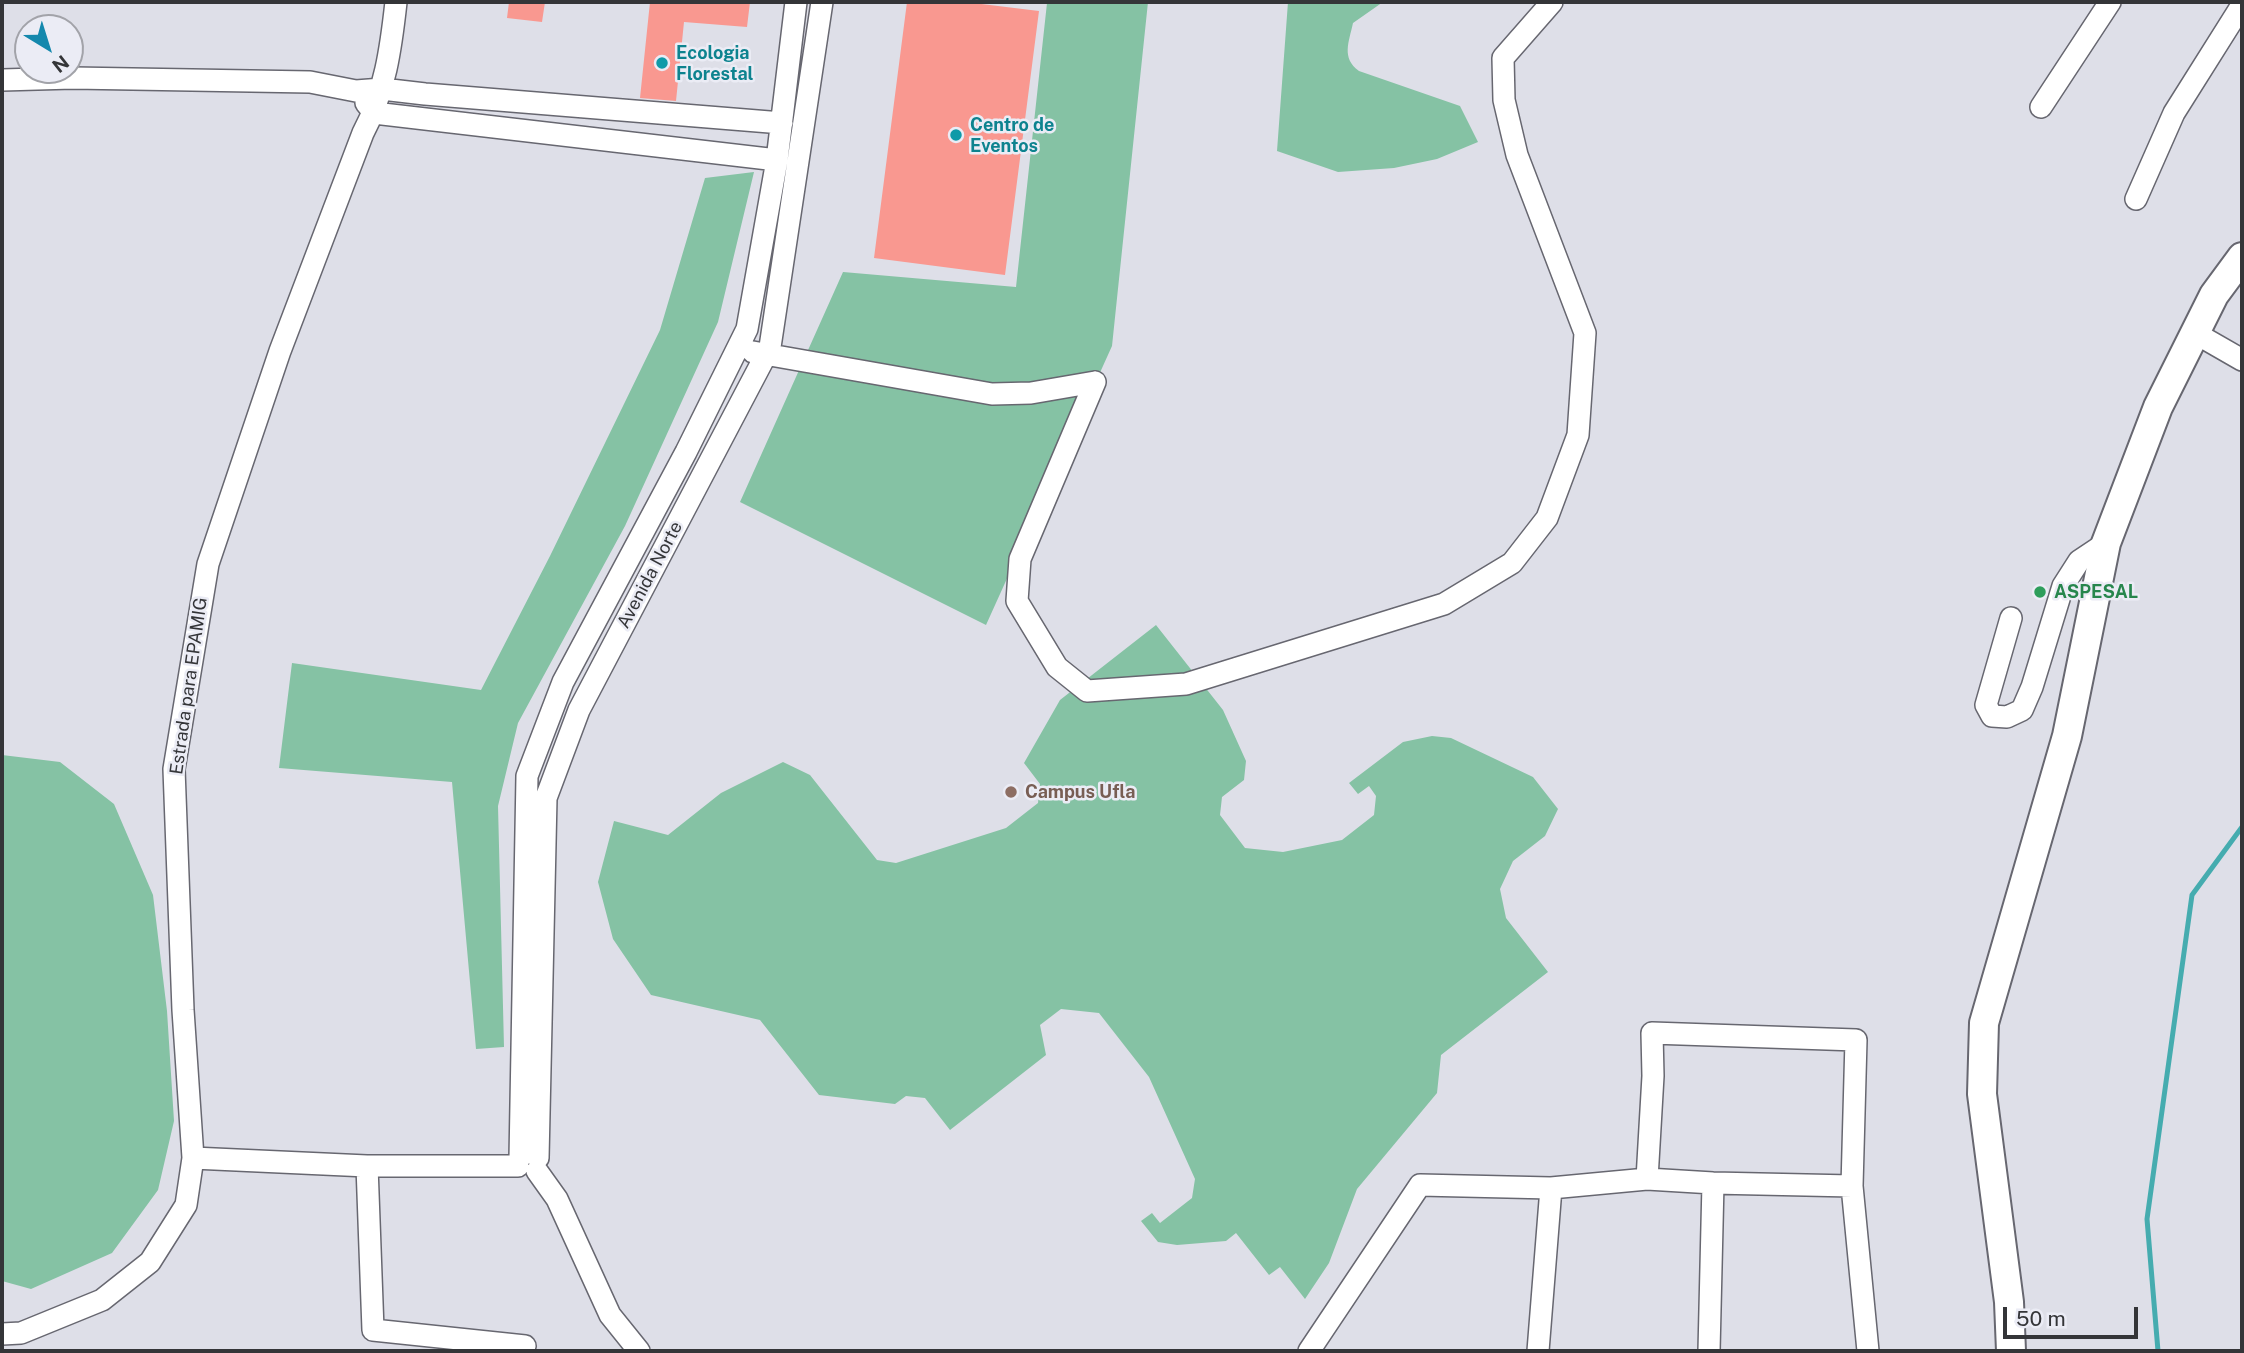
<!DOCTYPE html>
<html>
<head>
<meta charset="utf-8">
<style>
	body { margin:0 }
	#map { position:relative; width:2244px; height:1353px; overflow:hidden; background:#dedfe8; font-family:"Public Sans",sans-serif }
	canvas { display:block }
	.frame { position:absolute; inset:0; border:4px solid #343538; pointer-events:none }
	.north { position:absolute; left:14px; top:14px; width:70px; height:70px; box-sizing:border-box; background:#ebecf5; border:2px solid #a2a3a9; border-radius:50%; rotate:142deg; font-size:19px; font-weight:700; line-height:28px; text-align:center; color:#343538 }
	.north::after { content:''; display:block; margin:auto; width:24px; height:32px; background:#1488ad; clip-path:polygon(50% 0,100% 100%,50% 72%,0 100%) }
	.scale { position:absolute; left:2003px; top:1307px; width:135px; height:32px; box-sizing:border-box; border:4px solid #343538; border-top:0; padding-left:9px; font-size:21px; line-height:24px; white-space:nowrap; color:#343538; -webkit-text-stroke:5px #ebecf5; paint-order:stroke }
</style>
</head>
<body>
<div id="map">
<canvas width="2244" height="1353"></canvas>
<div class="frame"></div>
<div class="north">N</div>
<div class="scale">50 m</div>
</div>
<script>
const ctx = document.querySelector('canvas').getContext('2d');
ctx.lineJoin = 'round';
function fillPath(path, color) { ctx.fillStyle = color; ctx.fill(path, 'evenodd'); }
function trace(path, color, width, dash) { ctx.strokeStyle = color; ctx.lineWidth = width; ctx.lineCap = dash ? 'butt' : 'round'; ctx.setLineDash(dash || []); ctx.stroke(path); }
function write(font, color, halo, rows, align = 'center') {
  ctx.font = font + ' "Public Sans",sans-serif'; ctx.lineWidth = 5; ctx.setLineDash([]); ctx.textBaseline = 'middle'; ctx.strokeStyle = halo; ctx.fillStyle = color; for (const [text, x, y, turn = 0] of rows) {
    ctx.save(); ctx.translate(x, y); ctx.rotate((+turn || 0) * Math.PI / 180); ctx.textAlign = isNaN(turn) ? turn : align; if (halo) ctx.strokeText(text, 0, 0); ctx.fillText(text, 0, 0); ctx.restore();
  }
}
fillPath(new Path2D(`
	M1042,2H1148L1112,346L986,625L740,502L843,272L1016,287L1047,3Z
	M1288,2H1383L1353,23C1349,42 1341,58 1359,71L1460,106L1478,142L1437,159L1394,168L1338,172L1277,151Z
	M754,172L718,322L625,526L518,723L498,806L504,1047L476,1049L452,782L279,768L292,663L481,690L550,556L660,330L705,178Z
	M1156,625L1223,710L1246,761L1244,780L1222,797L1220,815L1245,848L1283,852L1342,840L1374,815L1376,796L1369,786L1358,794L1349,783L1403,742L1432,736L1451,738L1533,777L1558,809L1545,836L1513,861L1500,889L1506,918L1548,972L1441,1055L1437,1093L1357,1189L1329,1263L1305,1299L1280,1267L1269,1275L1236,1233L1226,1241L1177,1245L1158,1242L1141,1221L1152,1213L1160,1223L1192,1198L1195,1179L1149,1077L1099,1013L1061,1009L1040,1025L1046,1055L950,1130L925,1098L906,1096L895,1104L819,1095L760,1020L651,995L613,939L598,882L614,821L668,835L721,793L783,762L810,775L877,860L896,863L1006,828L1038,803L1040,784L1024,763L1060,700Z
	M2,755L60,762L114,804L153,895L167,1011L174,1121L158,1190L112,1253L31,1289L2,1281Z`), '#85c2a4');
trace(new Path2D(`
	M2158,1351L2147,1219L2192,895L2242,827`), '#45acaf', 5);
fillPath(new Path2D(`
	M509,2H545L542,22L507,18Z
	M650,2H750L747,27L684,22L676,101L640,98Z
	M907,2H965L1039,11L1005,275L874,258Z`), '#f99890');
const minor = new Path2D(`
	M2,80L73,78L310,82L356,91L382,89L425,94L782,123
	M366,103L374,113L777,160
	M2041,107L2110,2
	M2136,199L2174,113L2242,5
	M2195,333L2242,360
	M753,352L992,394L1031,393L1095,382
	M1095,382L1020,559L1017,601L1057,667L1087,691L1186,684L1444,604L1512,563L1547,518L1578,435L1585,333L1517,155L1504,100L1503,58L1552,2
	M2011,618L1986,705L1992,716L2007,717L2022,710L2032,687L2063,586L2079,561L2106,543
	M193,1158L367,1166H518
	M520,1158L527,776L563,682L686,452L747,329L777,160L796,2
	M538,1158L546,798L579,710L770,347L822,2
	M367,1166L373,1330L525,1346
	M537,1171L557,1199L610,1315L639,1351
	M1647,1179L1653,1076L1652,1033L1856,1040L1852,1186L1868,1351
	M2,1334L21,1333L102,1300L150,1262L186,1205L193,1158L183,1010L174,769L208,564L280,351L363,133C385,92 391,48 396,2
	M1309,1351L1420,1185L1551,1188L1647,1179L1713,1183L1852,1186
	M1538,1351L1551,1188
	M1709,1351L1713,1183`);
const major = new Path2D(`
	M2011,1351L2009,1302L1982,1094L1984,1023L2067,736L2106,543L2158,407L2214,295L2242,257`);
trace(minor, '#676770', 24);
trace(major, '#676770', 32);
trace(minor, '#fff', 21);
trace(major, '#fff', 28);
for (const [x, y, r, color] of [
	[662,63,7,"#0f9aa8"],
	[956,135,7,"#0f9aa8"],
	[2040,592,7,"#2e9e5b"],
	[1011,792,7,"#8d6e63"]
]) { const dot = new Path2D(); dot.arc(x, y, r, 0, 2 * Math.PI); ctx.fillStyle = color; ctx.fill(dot); trace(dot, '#ebecf5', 2.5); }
write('bold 18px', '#0d838f', '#ebecf5', [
	["Ecologia",676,53],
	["Florestal",676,74],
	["Centro de",970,125],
	["Eventos",970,146]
], 'left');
write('18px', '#343538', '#ebecf5', [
	["Avenida Norte",650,575,-62],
	["Estrada para EPAMIG",189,686,-82]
]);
write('bold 18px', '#27864d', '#ebecf5', [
	["ASPESAL",2054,592]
], 'left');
write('bold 18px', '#785e54', '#ebecf5', [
	["Campus Ufla",1025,792]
], 'left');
</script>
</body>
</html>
